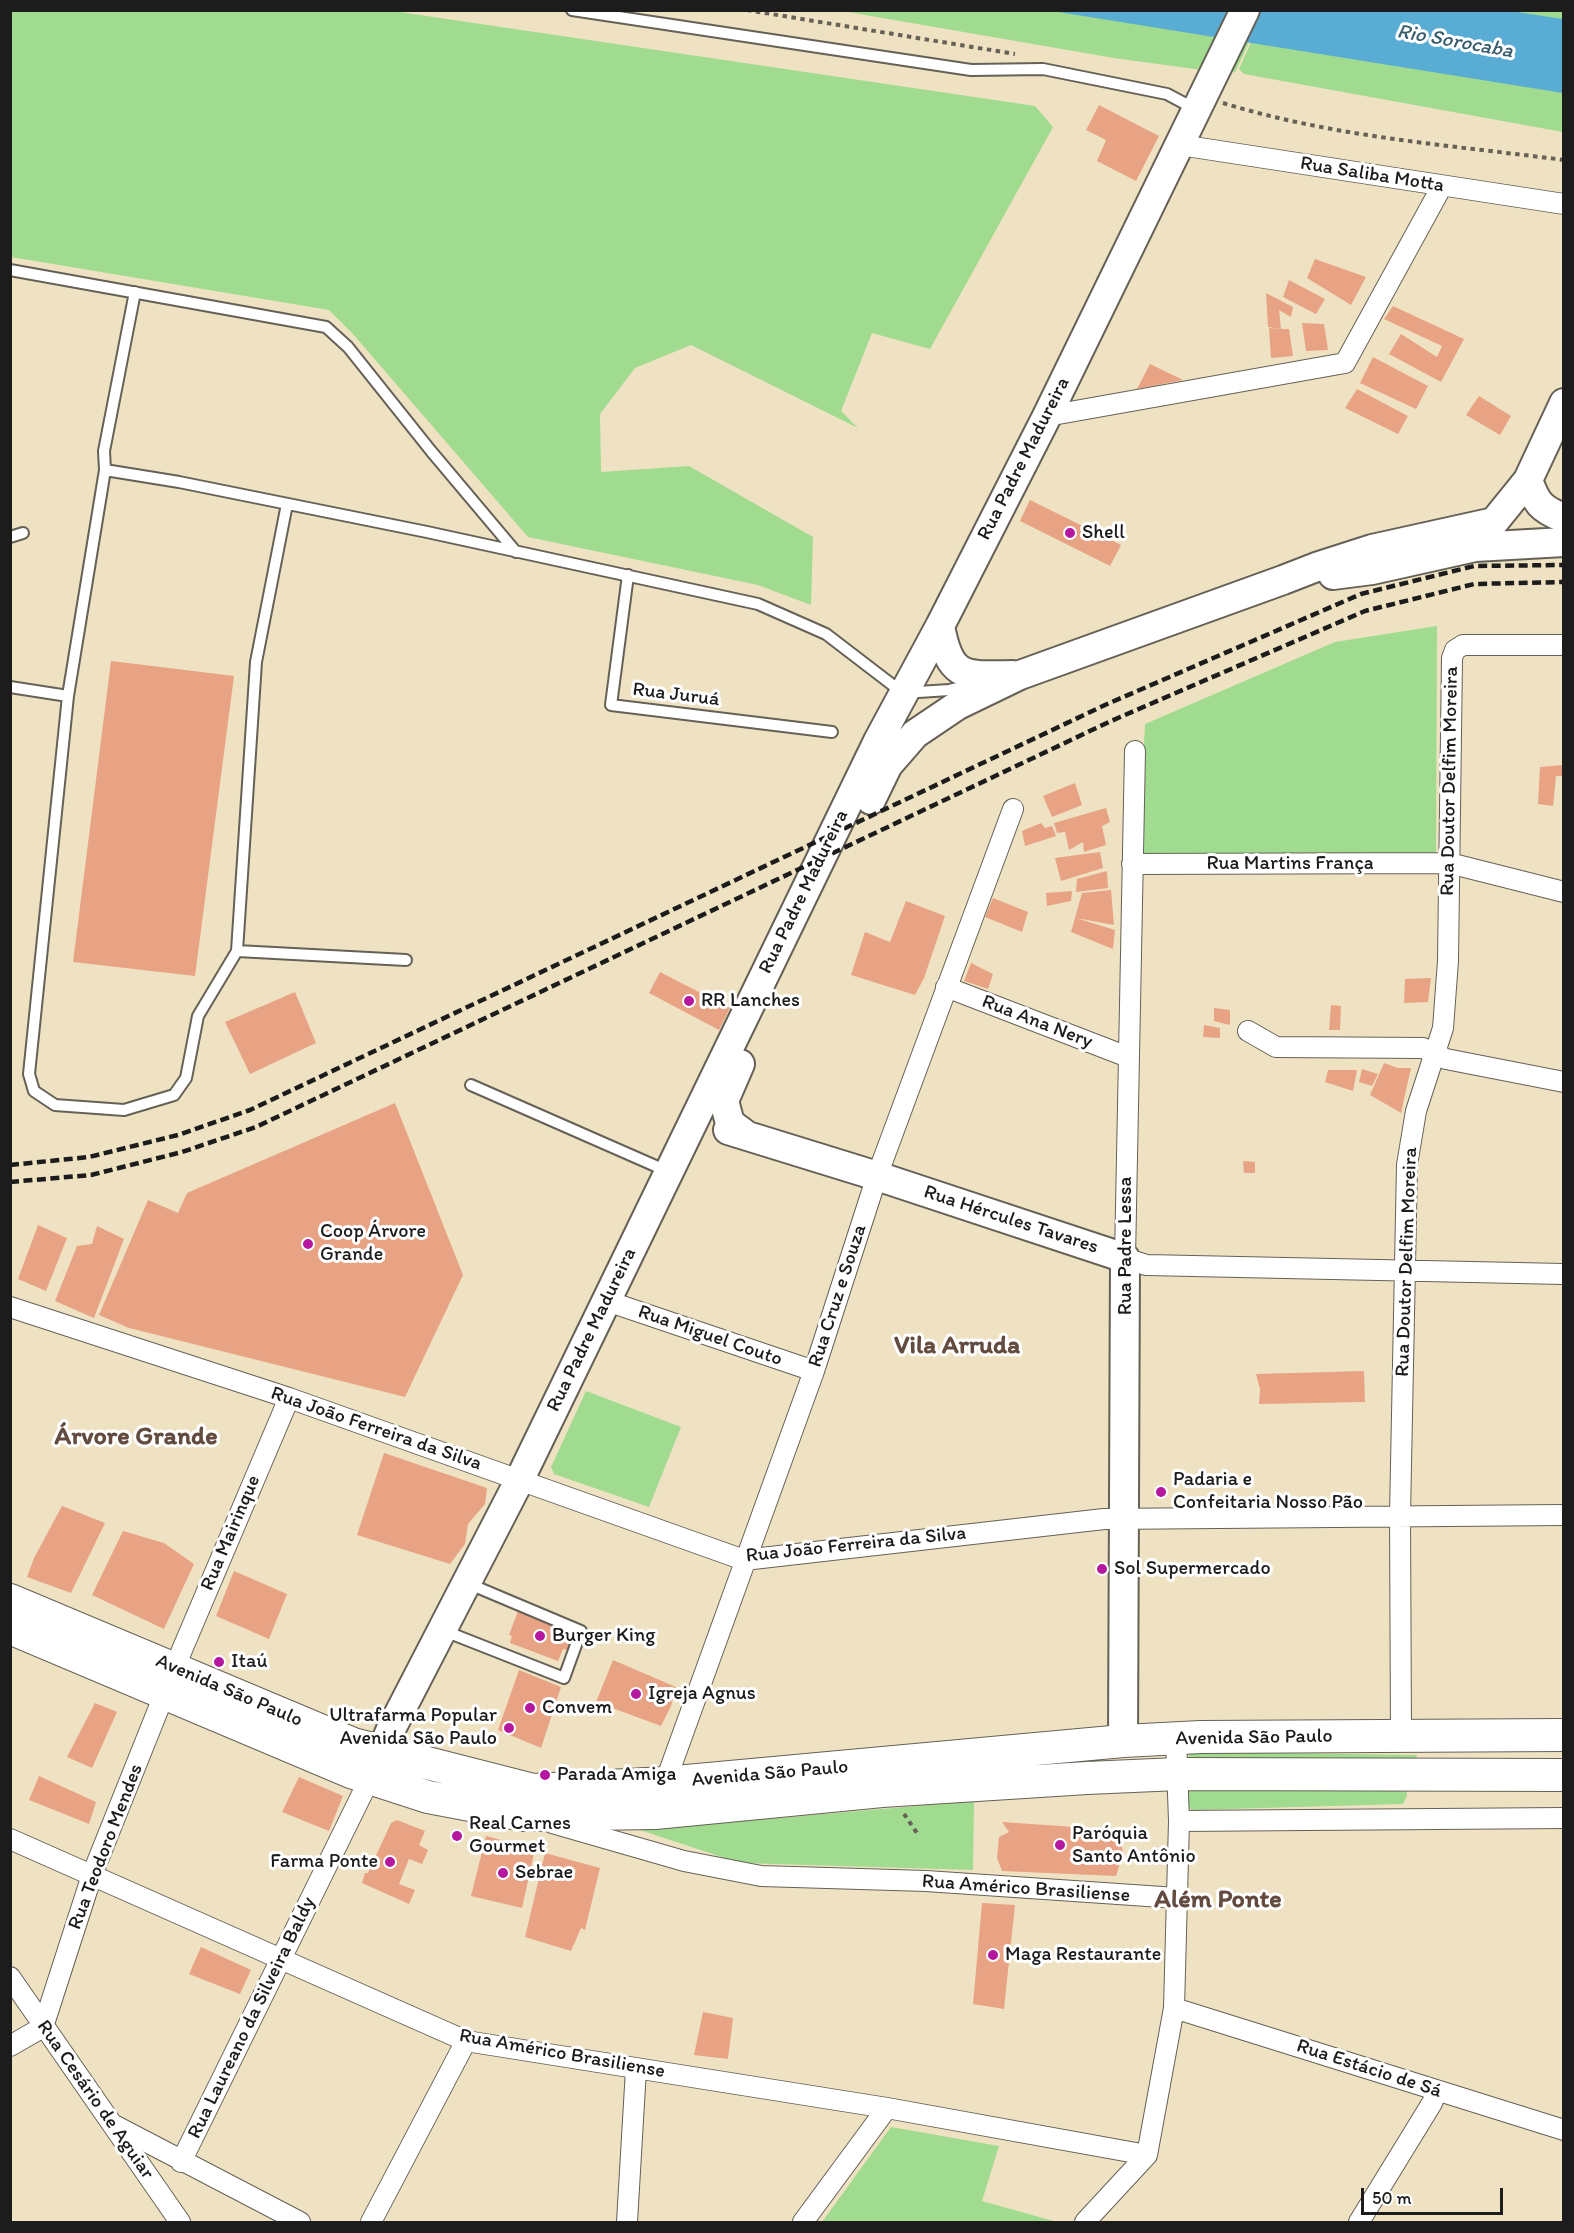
<!DOCTYPE html>
<html>
<head>
<meta charset="utf-8">
<style>
	body { margin:0 }
	#map { position:relative; width:1574px; height:2233px; overflow:hidden; background:#efe2c3; font-family:Itim,sans-serif }
	canvas { display:block }
	.frame { position:absolute; inset:0; border:12px solid #1c1c1c; pointer-events:none }
	.scale { position:absolute; left:1361px; top:2188px; width:142px; height:27px; box-sizing:border-box; border:3px solid #1c1c1c; border-top:0; padding-left:8px; font-size:18px; line-height:21px; white-space:nowrap; color:#1c1c1c; -webkit-text-stroke:4px #fff; paint-order:stroke }
</style>
</head>
<body>
<div id="map">
<canvas width="1574" height="2233"></canvas>
<div class="frame"></div>
<div class="scale">50 m</div>
</div>
<script>
const ctx = document.querySelector('canvas').getContext('2d');
ctx.lineJoin = 'round';
function fillPath(path, color) { ctx.fillStyle = color; ctx.fill(path, 'evenodd'); }
function trace(path, color, width, dash) { ctx.strokeStyle = color; ctx.lineWidth = width; ctx.lineCap = dash ? 'butt' : 'round'; ctx.setLineDash(dash || []); ctx.stroke(path); }
function write(font, color, halo, rows, align = 'center') {
  ctx.font = font + ' Itim,sans-serif'; ctx.lineWidth = 6; ctx.setLineDash([]); ctx.textBaseline = 'middle'; ctx.strokeStyle = halo; ctx.fillStyle = color; for (const [text, x, y, turn = 0] of rows) {
    ctx.save(); ctx.translate(x, y); ctx.rotate((+turn || 0) * Math.PI / 180); ctx.textAlign = isNaN(turn) ? turn : align; if (halo) ctx.strokeText(text, 0, 0); ctx.fillText(text, 0, 0); ctx.restore();
  }
}
fillPath(new Path2D(`
	M10,11H393L1035,106L1053,127L930,349L872,333L841,411L858,428L691,345L635,368L600,414L601,472L689,466L813,537L811,605L758,585L528,537L353,334L329,310L11,257Z
	M842,11H1264L1235,72L1202,70L1114,58Z
	M1265,11H1563V132L1244,74L1239,69Z
	M1437,626L1436,858L1142,855V783L1145,724L1335,642Z
	M586,1391L681,1427L649,1507L554,1474L551,1467Z
	M1191,1752L1417,1755L1413,1768L1189,1761L1188,1758Z
	M1406,1783L1407,1796L1403,1804L1192,1810L1187,1806L1186,1788Z
	M974,1801L973,1870L740,1863L640,1830Z
	M891,2127L999,2146L982,2201L1057,2222H822Z`), '#a0db8f');
fillPath(new Path2D(`
	M1504,10L1563,19V93L1052,11Z`), '#59add5');
fillPath(new Path2D(`
	M1099,105L1159,136L1136,181L1097,161L1106,140L1086,130Z
	M1315,259L1366,277L1351,305L1307,278Z
	M1289,280L1325,299L1316,314L1283,297Z
	M1266,293L1293,307L1291,317L1279,310L1281,329H1289L1293,356L1271,358L1269,328L1281,329L1268,327Z
	M1393,306L1464,339L1441,382L1389,354L1401,334L1437,357L1442,346L1384,319Z
	M1302,323L1324,324L1328,350L1306,351Z
	M1373,357L1428,386L1416,409L1360,383Z
	M1150,364L1183,380L1137,389Z
	M1357,389L1408,416L1398,434L1345,408Z
	M1479,396L1511,416L1500,435L1466,415Z
	M1030,500L1121,545L1110,566L1020,521Z
	M111,661L234,676L195,976L73,962Z
	M1563,765V776H1556L1553,806L1538,804L1540,767Z
	M1075,783L1082,805L1052,817L1043,796Z
	M1106,808L1110,822L1102,826L1106,845L1084,852L1083,842L1069,850L1065,832L1057,833L1054,823Z
	M1041,823L1045,828L1052,826L1056,836L1025,846L1022,831Z
	M1100,852L1103,868L1061,881L1055,858Z
	M1107,871L1108,888L1076,892L1077,879Z
	M1111,890L1114,925L1076,918L1115,930L1113,949L1071,932L1082,893Z
	M1072,891L1071,901L1047,906L1046,893Z
	M993,898L1028,912L1022,932L985,917Z
	M906,901L945,916L924,978L915,995L851,975L865,932L890,942Z
	M971,963L993,974L988,989L964,981Z
	M660,972L730,1008L719,1030L649,993Z
	M1431,978L1428,1002L1404,1003L1405,979Z
	M295,992L316,1043L250,1074L225,1022Z
	M1331,1005L1341,1006L1340,1030H1329Z
	M1214,1008L1230,1010V1025L1214,1021Z
	M1204,1025L1220,1028V1038L1203,1037Z
	M1384,1063L1398,1068H1411L1401,1113L1370,1095Z
	M1362,1069L1378,1074L1372,1086L1359,1082Z
	M1328,1070H1357L1353,1091L1325,1082Z
	M395,1103L463,1275L405,1397L129,1328L99,1315L148,1200L178,1213L187,1193Z
	M1243,1161L1255,1162V1173H1244Z
	M38,1225L67,1238L46,1291L18,1279Z
	M97,1226L124,1239L94,1318L55,1301L77,1246L92,1244Z
	M1364,1371L1365,1402L1259,1404L1260,1389L1256,1374Z
	M384,1453L487,1488L485,1504L468,1524L465,1544L450,1564L357,1535Z
	M62,1506L105,1523L71,1593L27,1577L34,1558Z
	M123,1531L164,1543L194,1564L164,1629L92,1595Z
	M234,1571L287,1594L269,1639L216,1616Z
	M518,1611L571,1629L568,1637L575,1640L570,1651L563,1649L558,1661L510,1643L512,1636L509,1635Z
	M613,1660L676,1687L671,1706L661,1726L596,1702Z
	M519,1670L561,1687L541,1748L498,1730Z
	M95,1703L117,1712L92,1768L67,1757Z
	M39,1776L96,1802L89,1824L29,1800Z
	M299,1777L343,1796L329,1831L282,1812Z
	M397,1820L425,1831L419,1845L428,1850L422,1864L409,1859L399,1884L415,1890L409,1904L362,1883L365,1873H368L391,1823Z
	M1002,1822L1119,1830L1123,1853L1116,1876L1002,1871L997,1858L999,1837L1009,1832Z
	M486,1836L535,1849L522,1908L471,1896Z
	M545,1853L600,1868L585,1930L581,1928L571,1951L525,1937Z
	M982,1903L1015,1905L1004,2009L973,2004Z
	M201,1947L251,1970L240,1994L189,1974Z
	M703,2012L733,2018L728,2059L694,2055Z`), '#e8a384');
const service = new Path2D(`
	M572,10L971,70L1043,69L1167,94L1197,110
	M10,270L326,327L348,347L431,451L516,552
	M135,292L104,451L105,470L179,482L427,532L758,604L826,634L903,693L949,690L976,684
	M105,470L68,696L29,1074L34,1091L55,1105L124,1110L174,1095L186,1078L198,1016L237,951
	M287,504L256,662L237,951L406,960
	M10,537L23,533
	M628,575L611,705L832,732
	M10,687L68,696
	M471,1085L667,1171
	M442,1630L564,1678L581,1631L467,1583`);
const minor = new Path2D(`
	M1180,145L1564,204
	M1047,416L1345,363L1442,186
	M1135,751L1125,1258L1146,1265L1564,1274
	M1132,864L1449,863L1564,892
	M946,987L1128,1057
	M1248,1031L1276,1047L1423,1048L1446,1059L1564,1082
	M607,1301L814,1371
	M10,1307L289,1398L744,1560L1104,1519L1564,1515
	M1401,1736L1400,1515L1407,1165L1416,1111L1443,1028L1448,961L1452,658L1455,650L1463,645H1564
	M665,1783L814,1371L877,1176L1013,809
	M1179,1821L1564,1818
	M552,1823L684,1861L761,1876L926,1881L1177,1898
	M10,1839L466,2041L887,2108L1147,2155
	M10,1977L180,2222
	M1174,2008L1564,2130
	M10,2046L43,2027L92,1875L182,1650L289,1398
	M116,2126L300,2222
	M181,2162L370,1778
	M371,2222L466,2041
	M627,2222L636,2069
	M803,2222L887,2108
	M1085,2222L1147,2155L1174,2008L1179,1821L1176,1739
	M1359,2222L1432,2103L1437,2091`);
const secondary = new Path2D(`
	M1528,480C1536,502 1540,509 1564,518
	M1333,575L1372,570L1475,547L1564,542
	M940,626C950,679 964,676 1012,675
	M871,800L888,765L915,734L958,705L1020,675L1283,580L1319,566L1372,549L1494,522L1528,480L1564,403
	M740,1064L724,1101L730,1123L746,1135
	M728,1130L877,1176L1125,1258L1123,1741
	M373,1772L391,1729L519,1481L878,741L940,626L1047,416L1245,10`);
const primary = new Path2D(`
	M10,1600L353,1744L533,1790L665,1783L1123,1741L1201,1737L1564,1735
	M10,1628L351,1772L428,1797L523,1815L655,1813L882,1791L1087,1778L1178,1774L1564,1775`);
trace(service, '#666156', 14);
trace(minor, '#666156', 22);
trace(secondary, '#666156', 32);
trace(primary, '#666156', 34);
trace(new Path2D(`
	M747,10L1015,54
	M1223,103C1333,137 1449,145 1564,160
	M904,1814L919,1836`), '#666156', 4, [4.5, 4.5]);
trace(service, '#fff', 10);
trace(minor, '#fff', 20);
trace(secondary, '#fff', 28);
trace(primary, '#fff', 32);
trace(new Path2D(`
	M10,1165L89,1157L178,1135L250,1110L1105,705L1361,594L1474,566L1564,565
	M10,1182L91,1175L182,1152L256,1127L1111,721L1365,611L1474,584L1564,582`), '#1c1c1c', 4.5, [9, 4.5]);
for (const [x, y, r, color] of [
	[1070,533,6,"#b5179e"],
	[689,1001,6,"#b5179e"],
	[308,1244,6,"#b5179e"],
	[1161,1492,6,"#b5179e"],
	[1102,1569,6,"#b5179e"],
	[540,1636,6,"#b5179e"],
	[219,1662,6,"#b5179e"],
	[636,1694,6,"#b5179e"],
	[530,1708,6,"#b5179e"],
	[509,1728,6,"#b5179e"],
	[545,1775,6,"#b5179e"],
	[457,1836,6,"#b5179e"],
	[1060,1845,6,"#b5179e"],
	[390,1862,6,"#b5179e"],
	[503,1873,6,"#b5179e"],
	[993,1955,6,"#b5179e"]
]) { const dot = new Path2D(); dot.arc(x, y, r, 0, 2 * Math.PI); ctx.fillStyle = color; ctx.fill(dot); trace(dot, '#fff', 2); }
write('20px', '#1c1c1c', '#fff', [
	["Rua Saliba Motta",1372,175,9],
	["Rua Padre Madureira",1024,459,-63],
	["Rua Juruá",676,695,7],
	["Rua Doutor Delfim Moreira",1450,781,-89],
	["Rua Martins França",1290,864],
	["Rua Padre Madureira",804,892,-64],
	["Rua Ana Nery",1037,1022,21],
	["Rua Hércules Tavares",1011,1220,18],
	["Rua Padre Lessa",1126,1246,-90],
	["Rua Doutor Delfim Moreira",1407,1262,-88],
	["Rua Cruz e Souza",838,1296,-72],
	["Rua Padre Madureira",592,1330,-64],
	["Rua Miguel Couto",710,1336,19],
	["Rua João Ferreira da Silva",376,1429,19],
	["Rua Mairinque",231,1533,-67],
	["Rua João Ferreira da Silva",856,1545,-6],
	["Avenida São Paulo",229,1691,23],
	["Avenida São Paulo",1254,1738,-1],
	["Avenida São Paulo",770,1774,-5],
	["Rua Teodoro Mendes",106,1847,-69],
	["Rua Américo Brasiliense",1026,1889,4],
	["Rua Laureano da Silveira Baldy",252,2018,-64],
	["Rua Américo Brasiliense",562,2054,10],
	["Rua Estácio de Sá",1369,2069,18],
	["Rua Cesário de Aguiar",95,2100,55]
]);
write('20px', '#1c1c1c', '#fff', [
	["Shell",1082,533],
	["RR Lanches",701,1001],
	["Coop Árvore",320,1232],
	["Grande",320,1255],
	["Padaria e",1173,1480],
	["Confeitaria Nosso Pão",1173,1503],
	["Sol Supermercado",1114,1569],
	["Burger King",552,1636],
	["Itaú",231,1662],
	["Igreja Agnus",648,1694],
	["Convem",542,1708],
	["Ultrafarma Popular",497,1716,"right"],
	["Avenida São Paulo",497,1739,"right"],
	["Parada Amiga",557,1775],
	["Real Carnes",469,1824],
	["Gourmet",469,1847],
	["Paróquia",1072,1834],
	["Santo Antônio",1072,1857],
	["Farma Ponte",378,1862,"right"],
	["Sebrae",515,1873],
	["Maga Restaurante",1005,1955]
], 'left');
write('italic 21px', '#375d6f', '#fff', [
	["Rio Sorocaba",1455,42,10]
]);
write('bold 26px', '#634b40', '#fff', [
	["Vila Arruda",957,1346],
	["Árvore Grande",136,1437],
	["Além Ponte",1218,1900]
]);
</script>
</body>
</html>
